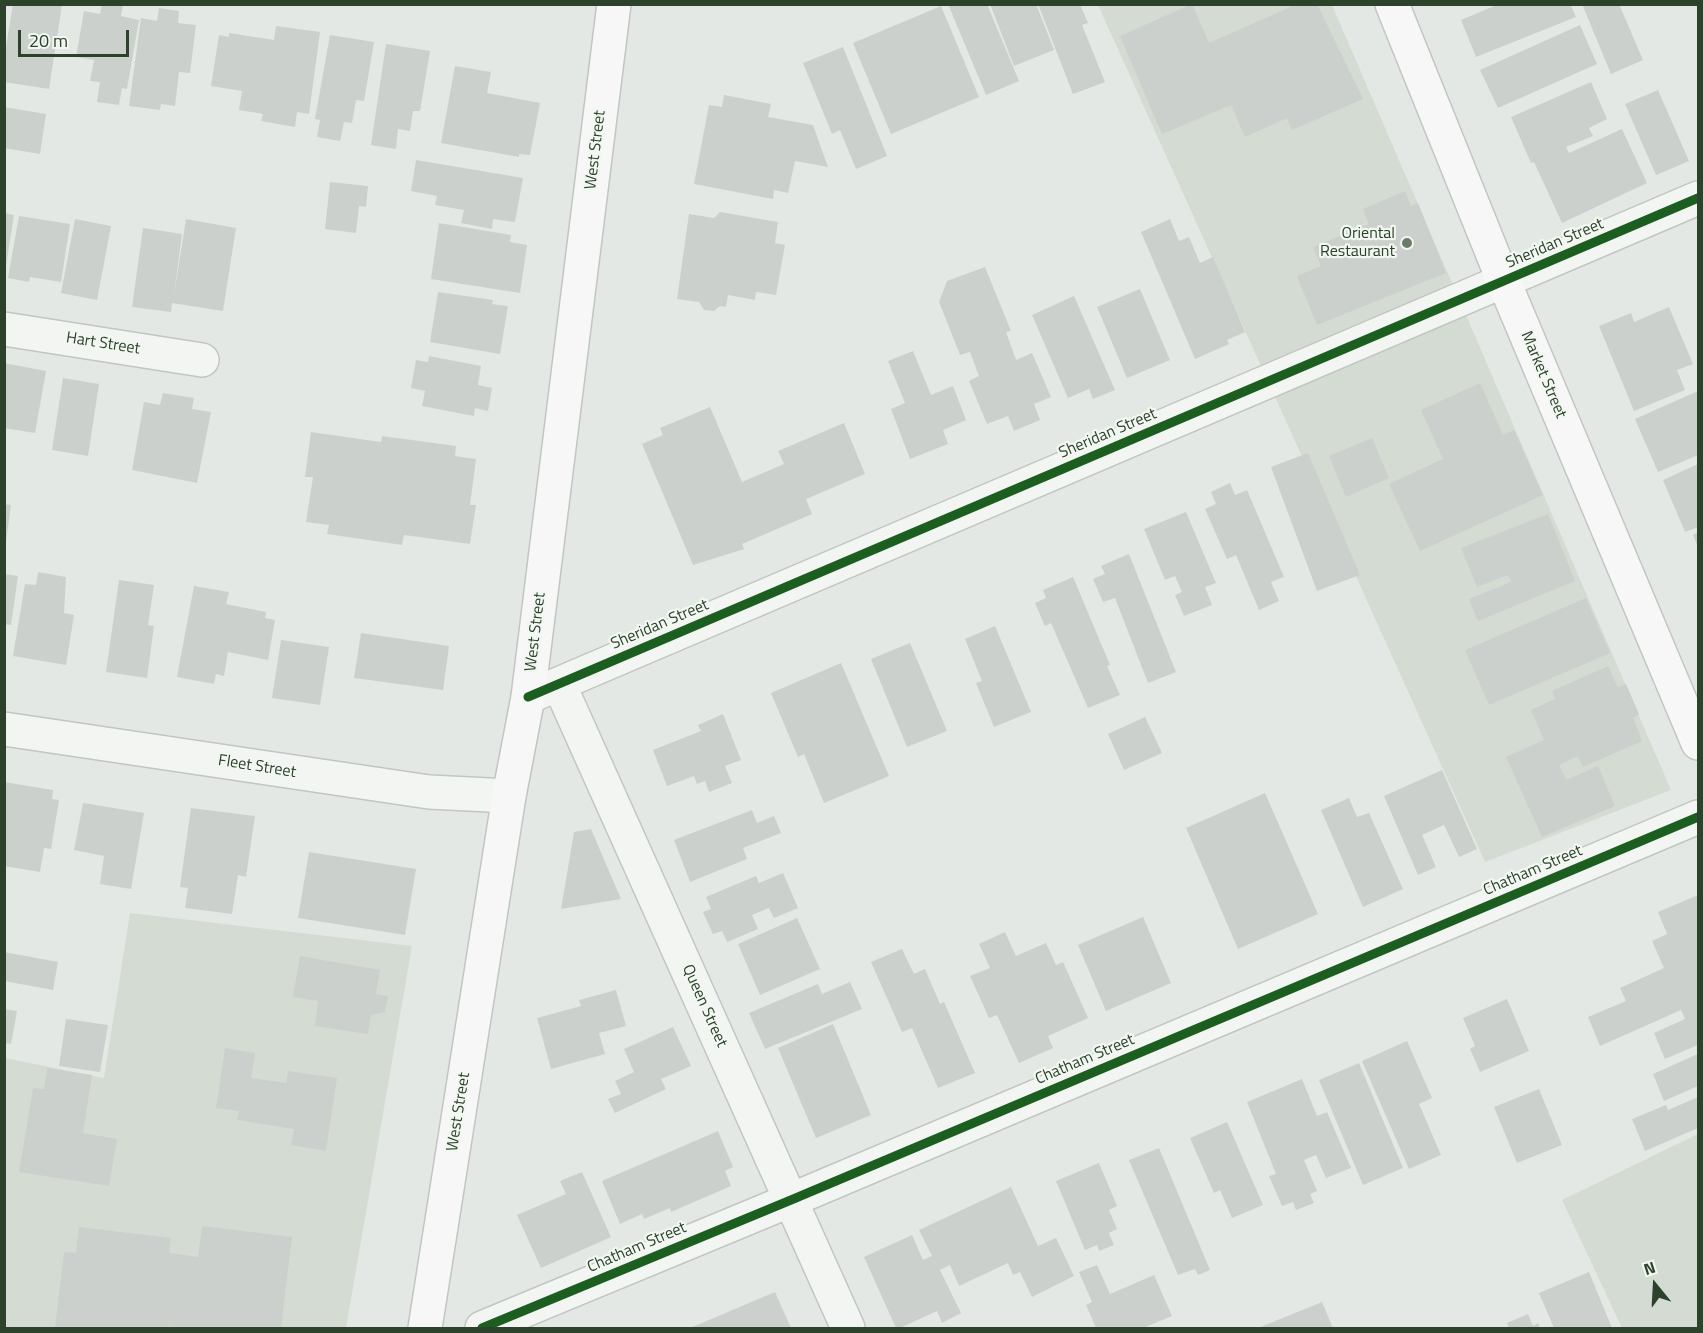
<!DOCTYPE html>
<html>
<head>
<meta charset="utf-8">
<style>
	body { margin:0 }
	#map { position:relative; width:1703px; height:1333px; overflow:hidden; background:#e4e8e4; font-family:"Titillium Web",sans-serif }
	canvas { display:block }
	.frame { position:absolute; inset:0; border:6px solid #2c422a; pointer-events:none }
	.north { position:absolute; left:1625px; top:1255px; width:60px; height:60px; -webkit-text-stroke:4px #f2f7f2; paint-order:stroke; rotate:342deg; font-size:16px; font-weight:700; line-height:24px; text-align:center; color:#2c422a }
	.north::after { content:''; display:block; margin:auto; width:21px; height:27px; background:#2c422a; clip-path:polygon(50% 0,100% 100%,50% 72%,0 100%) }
	.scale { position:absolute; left:18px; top:30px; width:111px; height:27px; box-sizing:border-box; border:3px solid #2c422a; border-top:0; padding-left:8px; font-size:18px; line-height:21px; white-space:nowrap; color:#2c422a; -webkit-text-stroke:4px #f2f7f2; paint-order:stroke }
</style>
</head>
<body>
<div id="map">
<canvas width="1703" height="1333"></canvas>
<div class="frame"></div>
<div class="north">N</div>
<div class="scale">20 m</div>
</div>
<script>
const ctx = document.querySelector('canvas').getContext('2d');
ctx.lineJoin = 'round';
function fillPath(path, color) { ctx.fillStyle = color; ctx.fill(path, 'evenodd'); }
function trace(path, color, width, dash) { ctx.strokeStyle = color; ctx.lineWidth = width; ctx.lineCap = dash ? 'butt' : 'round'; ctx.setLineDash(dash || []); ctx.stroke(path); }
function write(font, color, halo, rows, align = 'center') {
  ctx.font = font + ' "Titillium Web",sans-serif'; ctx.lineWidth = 4.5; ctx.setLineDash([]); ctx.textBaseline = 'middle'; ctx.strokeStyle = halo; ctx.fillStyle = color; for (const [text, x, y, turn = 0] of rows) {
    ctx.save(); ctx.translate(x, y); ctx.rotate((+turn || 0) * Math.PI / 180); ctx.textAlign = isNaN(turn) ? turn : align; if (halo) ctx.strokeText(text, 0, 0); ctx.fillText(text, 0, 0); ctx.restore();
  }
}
fillPath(new Path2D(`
	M1098,5H1332L1671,790L1485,862Z
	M130,913L412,946L346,1328H5V1058L104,1078Z
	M1698,1134V1328H1622L1562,1200Z`), '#d3dbd2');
fillPath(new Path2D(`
	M13,4L62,5L49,89L4,82V59Z
	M102,4L123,5L121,16L139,20L127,89L122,88L119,105L97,102L100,82L90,81L94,60L76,57L84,11L100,14Z
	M948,4H987L1019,81L986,95Z
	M990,4H1036L1054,50L1014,66Z
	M1038,4H1080L1088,23L1082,25L1105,82L1073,94Z
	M1192,4L1209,43L1297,4H1317L1363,99L1292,130L1287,118L1245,137L1231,105L1162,134L1120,36Z
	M1499,4H1570L1576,17L1476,57L1461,20Z
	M1582,4H1619L1643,60L1611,74Z
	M941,6L979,97L891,134L853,43Z
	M159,8L179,11L178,23L196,25L190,73L179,72L175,106L161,104L160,110L129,106L141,18L157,21Z
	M1580,25L1597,64L1498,108L1480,70Z
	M276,26L320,32L309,114L297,112L295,127L261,121L263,114L239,110L242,91L211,86L219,35L229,37V33L274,40Z
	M330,35L374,42L364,101L356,100L352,123L344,122L340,141L317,137L320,120L315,119Z
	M386,44L430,51L420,111H413L410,131L398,129L396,149L371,145Z
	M843,47L887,156L856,169L840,130L832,134L803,63Z
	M455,66L491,72L487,93L540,103L530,155L519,154V157L441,143Z
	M1591,82L1607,119L1589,128L1593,136L1566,147L1569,153L1622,129L1647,183L1562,223L1534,162L1531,163L1511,117Z
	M1658,90L1689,161L1656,175L1625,104Z
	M724,95L771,104L768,117L813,125L828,167L795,161L788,193L774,190L773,199L694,184L709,105L722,107Z
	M4,107L46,114L40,154L4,148Z
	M416,160L523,178L515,222L493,219L492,229L461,223L464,210L435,205L437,196L411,191Z
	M330,182L368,186L366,207L359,206L356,233L325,229Z
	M1405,191L1411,206L1418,203L1446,273L1317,325L1297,276L1321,266L1313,247L1369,224L1363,209Z
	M720,212L778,222L775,243L785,245L776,295L756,292L755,300L728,295L726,307L720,306L714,311L704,310L699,302L677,299L689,214L714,218Z
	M4,213L14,215L6,266H4Z
	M19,216L70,224L61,282L30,277L29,282L8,278Z
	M75,219L111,226L97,300L61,293Z
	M186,219L236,228L223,311L172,303L171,312L132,307L143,228L182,234L174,295Z
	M1170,219L1179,241L1189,237L1200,263L1213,257L1245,332L1227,340L1229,344L1195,359L1141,232Z
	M439,223L511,235L510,242L527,245L520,293L431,279Z
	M985,267L1011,331L1006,332L1016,360L1032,353L1051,397L1034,404L1040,420L1014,431L1008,416L987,424L969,381L979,376L970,352L960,355L939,302L947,281Z
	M1140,289L1170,360L1127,378L1097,307Z
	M438,292L493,300L492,304L508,306L500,354L430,342Z
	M1074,296L1115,390L1093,399L1089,389L1068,398L1032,315Z
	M1669,307L1693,364L1677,370L1685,390L1634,411L1599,326L1631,313L1634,322Z
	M913,351L931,395L953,386L966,420L943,430L948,444L910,459L891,409L905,403L888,361Z
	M429,356L481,366L478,385L492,388L488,411L475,408L474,416L422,406L425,391L411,388L416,360L428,362Z
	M4,363L46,371L35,433L4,428Z
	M63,378L99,384L88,456L52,450Z
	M1480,383L1503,435L1514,430L1543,495L1420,551L1389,484L1443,459L1421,410Z
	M1698,391V455L1658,472L1635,419Z
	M163,393L194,398L192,409L211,412L197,483L132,470L144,402L160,405Z
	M710,407L742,482L784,464L778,451L844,423L865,474L806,499L812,514L742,544L744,549L693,565L642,444L663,435L660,428Z
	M311,432L381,442L382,436L456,446L455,456L476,459L470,505H476L470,544L404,535L402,545L327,534L329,525L306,522L313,477H305Z
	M1372,438L1389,478L1346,497L1329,456Z
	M1308,453L1360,575L1317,591L1271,467Z
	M1698,464V527L1685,532L1663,480Z
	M1230,483L1235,495L1247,490L1284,577L1271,582L1279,601L1259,610L1236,555L1227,559L1205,509L1216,504L1211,492Z
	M4,504L11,505L6,542H4Z
	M1186,512L1216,583L1205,587L1212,605L1184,616L1175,595L1182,592L1175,576L1165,580L1144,529Z
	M1548,514L1575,581L1478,621L1469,599L1511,582L1508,575L1477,587L1461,548Z
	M1698,532V547L1693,535Z
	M1129,554L1176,672L1148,683L1115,598L1103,602L1093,579L1105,574L1101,566Z
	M38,572L66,577L64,613L74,615L66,665L13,656L25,584L36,585Z
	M4,574L18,576L11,625L4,624Z
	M1073,577L1110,665L1107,666L1120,695L1088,708L1051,623L1045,626L1035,603L1046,598L1043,590Z
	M119,580L154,585L148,625L154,626L147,678L106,672Z
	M194,586L229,592L226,604L266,612L265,618L275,620L268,660L228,652L224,676L216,674L214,684L177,677Z
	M1586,598L1610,653L1489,705L1465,650Z
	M995,626L1031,712L994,727L976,683L982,681L965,639Z
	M361,633L449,646L443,690L354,678Z
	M281,640L329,647L320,705L272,698Z
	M910,643L947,731L907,747L871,659Z
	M841,663L889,776L824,803L804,754L798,757L771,693Z
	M1608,666L1618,688L1626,684L1639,714L1633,718L1642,741L1583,767L1578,756L1559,765L1566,780L1598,766L1615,806L1542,837L1506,757L1544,740L1531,710L1555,699L1552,691Z
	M723,714L741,760L725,766L732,783L709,792L705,781L697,784L694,776L667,786L653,750L701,731L698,725Z
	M1145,717L1162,753L1124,770L1108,734Z
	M1442,770L1477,849L1459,857L1444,825L1422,835L1436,867L1418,875L1384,796Z
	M4,782L53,790L52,799L59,800L51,849L44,848L40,872L4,866Z
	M1265,793L1318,914L1238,949L1186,828Z
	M1349,798L1357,817L1369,813L1403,889L1363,907L1321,810Z
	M83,803L144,813L131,889L100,884L104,856L74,850Z
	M191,808L255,816L246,877L238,875L232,914L185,908L188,888L180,887Z
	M752,810L757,823L774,816L781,833L743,848L747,859L690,882L674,840Z
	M591,829L621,899L561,909L574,832Z
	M309,852L416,869L405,935L298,918Z
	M783,873L798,908L774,918L769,908L752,915L758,929L727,942L722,931L713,934L703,912L711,909L706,897L756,876L759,883Z
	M1698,895V1045L1665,1059L1654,1033L1685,1019L1681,1010L1600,1046L1588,1017L1626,1001L1620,988L1664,968L1652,941L1667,934L1658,912Z
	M1143,917L1171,983L1106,1011L1078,945Z
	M797,918L820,969L760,995L738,944Z
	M1005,932L1016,956L1046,943L1056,965L1063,962L1088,1018L1048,1036L1053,1048L1019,1063L997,1015L989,1018L970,976L990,968L979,944Z
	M902,949L914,974L925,969L940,1004L944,1002L975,1073L938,1088L912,1028L902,1032L871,962Z
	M4,952L58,962L53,990L4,981Z
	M300,956L380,970L376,994L388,996L385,1012L371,1015L368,1034L315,1026L318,1001L293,997Z
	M850,982L862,1009L765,1049L749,1013L818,984L822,994Z
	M616,990L626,1026L599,1033L605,1054L551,1069L537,1018L581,1006L579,1000Z
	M1507,999L1529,1051L1480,1072L1470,1049L1475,1046L1463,1018Z
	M4,1009L17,1011L11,1044L4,1043Z
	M66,1019L108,1025L100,1072L59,1066Z
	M833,1024L871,1115L816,1138L778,1048Z
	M673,1027L691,1066L661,1079L666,1089L615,1113L608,1099L621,1094L615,1081L634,1072L624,1049Z
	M1407,1041L1432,1098L1419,1104L1441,1155L1409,1169L1362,1061Z
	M225,1048L255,1053L251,1078L286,1083L288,1071L337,1078L326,1151L291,1145L294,1129L237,1120L239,1111L216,1108Z
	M1698,1054V1086L1664,1101L1653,1074Z
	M1359,1063L1403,1168L1363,1185L1319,1080Z
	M47,1068L92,1075L83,1133L117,1139L109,1186L19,1172L33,1088L44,1089Z
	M1302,1079L1317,1116L1327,1112L1351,1168L1326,1178L1316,1155L1304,1160L1317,1191L1310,1194L1314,1203L1296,1210L1293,1202L1282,1206L1269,1176L1276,1174L1247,1102Z
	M1539,1089L1562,1145L1517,1163L1494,1107Z
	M1698,1097V1128L1645,1151L1632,1119L1666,1105L1668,1110Z
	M1227,1122L1263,1205L1232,1218L1220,1190L1214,1193L1190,1138Z
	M718,1131L733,1167L725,1171L731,1186L671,1212L670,1208L644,1219L642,1214L620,1224L602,1181Z
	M1159,1148L1210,1270L1198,1275L1195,1269L1178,1275L1129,1160Z
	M1099,1163L1117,1206L1109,1210L1117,1229L1109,1233L1114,1245L1099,1251L1097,1245L1085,1250L1056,1181Z
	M582,1172L611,1237L541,1268L517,1215L566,1194L560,1181Z
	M1011,1187L1038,1246L1056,1238L1074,1276L1032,1297L1020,1272L1013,1275L1008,1263L959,1286L950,1265L940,1270L961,1313L942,1323L937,1311L900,1328H896L864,1257L912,1235L923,1260L932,1256L919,1230Z
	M202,1226L292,1237L281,1328H185L168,1326L167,1328H55L64,1252L76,1253L79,1227L171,1238L169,1253L198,1257Z
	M1097,1265L1110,1294L1154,1275L1172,1316L1143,1328H1096L1086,1305L1092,1302L1079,1272Z
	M1589,1272L1612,1328H1554L1539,1293Z
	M775,1292L791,1328H690Z
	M1322,1302L1333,1328H1258Z
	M1528,1314L1533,1326L1538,1323L1540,1328H1509L1507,1323Z`), '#ccd0cc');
const street = new Path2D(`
	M4,329L202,360
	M559,684L848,1328
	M528,697L1698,198
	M4,729L429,792L509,796
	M482,1328L791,1200L1698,817`);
const secondary = new Path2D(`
	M1392,4L1504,282L1698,743
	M425,1328L509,796L528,697L614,4`);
trace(street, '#c2c6c2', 36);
trace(secondary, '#c2c6c2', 36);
trace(street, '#f3f5f3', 33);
trace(secondary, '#f7f7f7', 33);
trace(new Path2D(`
	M528,697L1698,198
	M482,1328L791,1200L1698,817`), '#1b5e20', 9);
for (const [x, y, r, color] of [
	[1407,243,6,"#6c7c6b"]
]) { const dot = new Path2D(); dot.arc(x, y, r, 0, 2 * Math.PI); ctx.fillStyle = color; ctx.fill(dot); trace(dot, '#f2f7f2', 2); }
write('16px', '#2c422a', '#f2f7f2', [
	["West Street",596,150,-83],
	["Sheridan Street",1555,244,-23],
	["Hart Street",103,344,9],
	["Market Street",1543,375,67],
	["Sheridan Street",1108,434,-23],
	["Sheridan Street",660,625,-23],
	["West Street",536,632,-83],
	["Fleet Street",257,767,9],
	["Chatham Street",1533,871,-23],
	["Queen Street",704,1006,66],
	["Chatham Street",1085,1060,-23],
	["West Street",459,1112,-81],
	["Chatham Street",637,1248,-23]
]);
write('16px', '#2c422a', '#f2f7f2', [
	["Oriental",1395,234],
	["Restaurant",1395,252]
], 'right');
</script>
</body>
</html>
